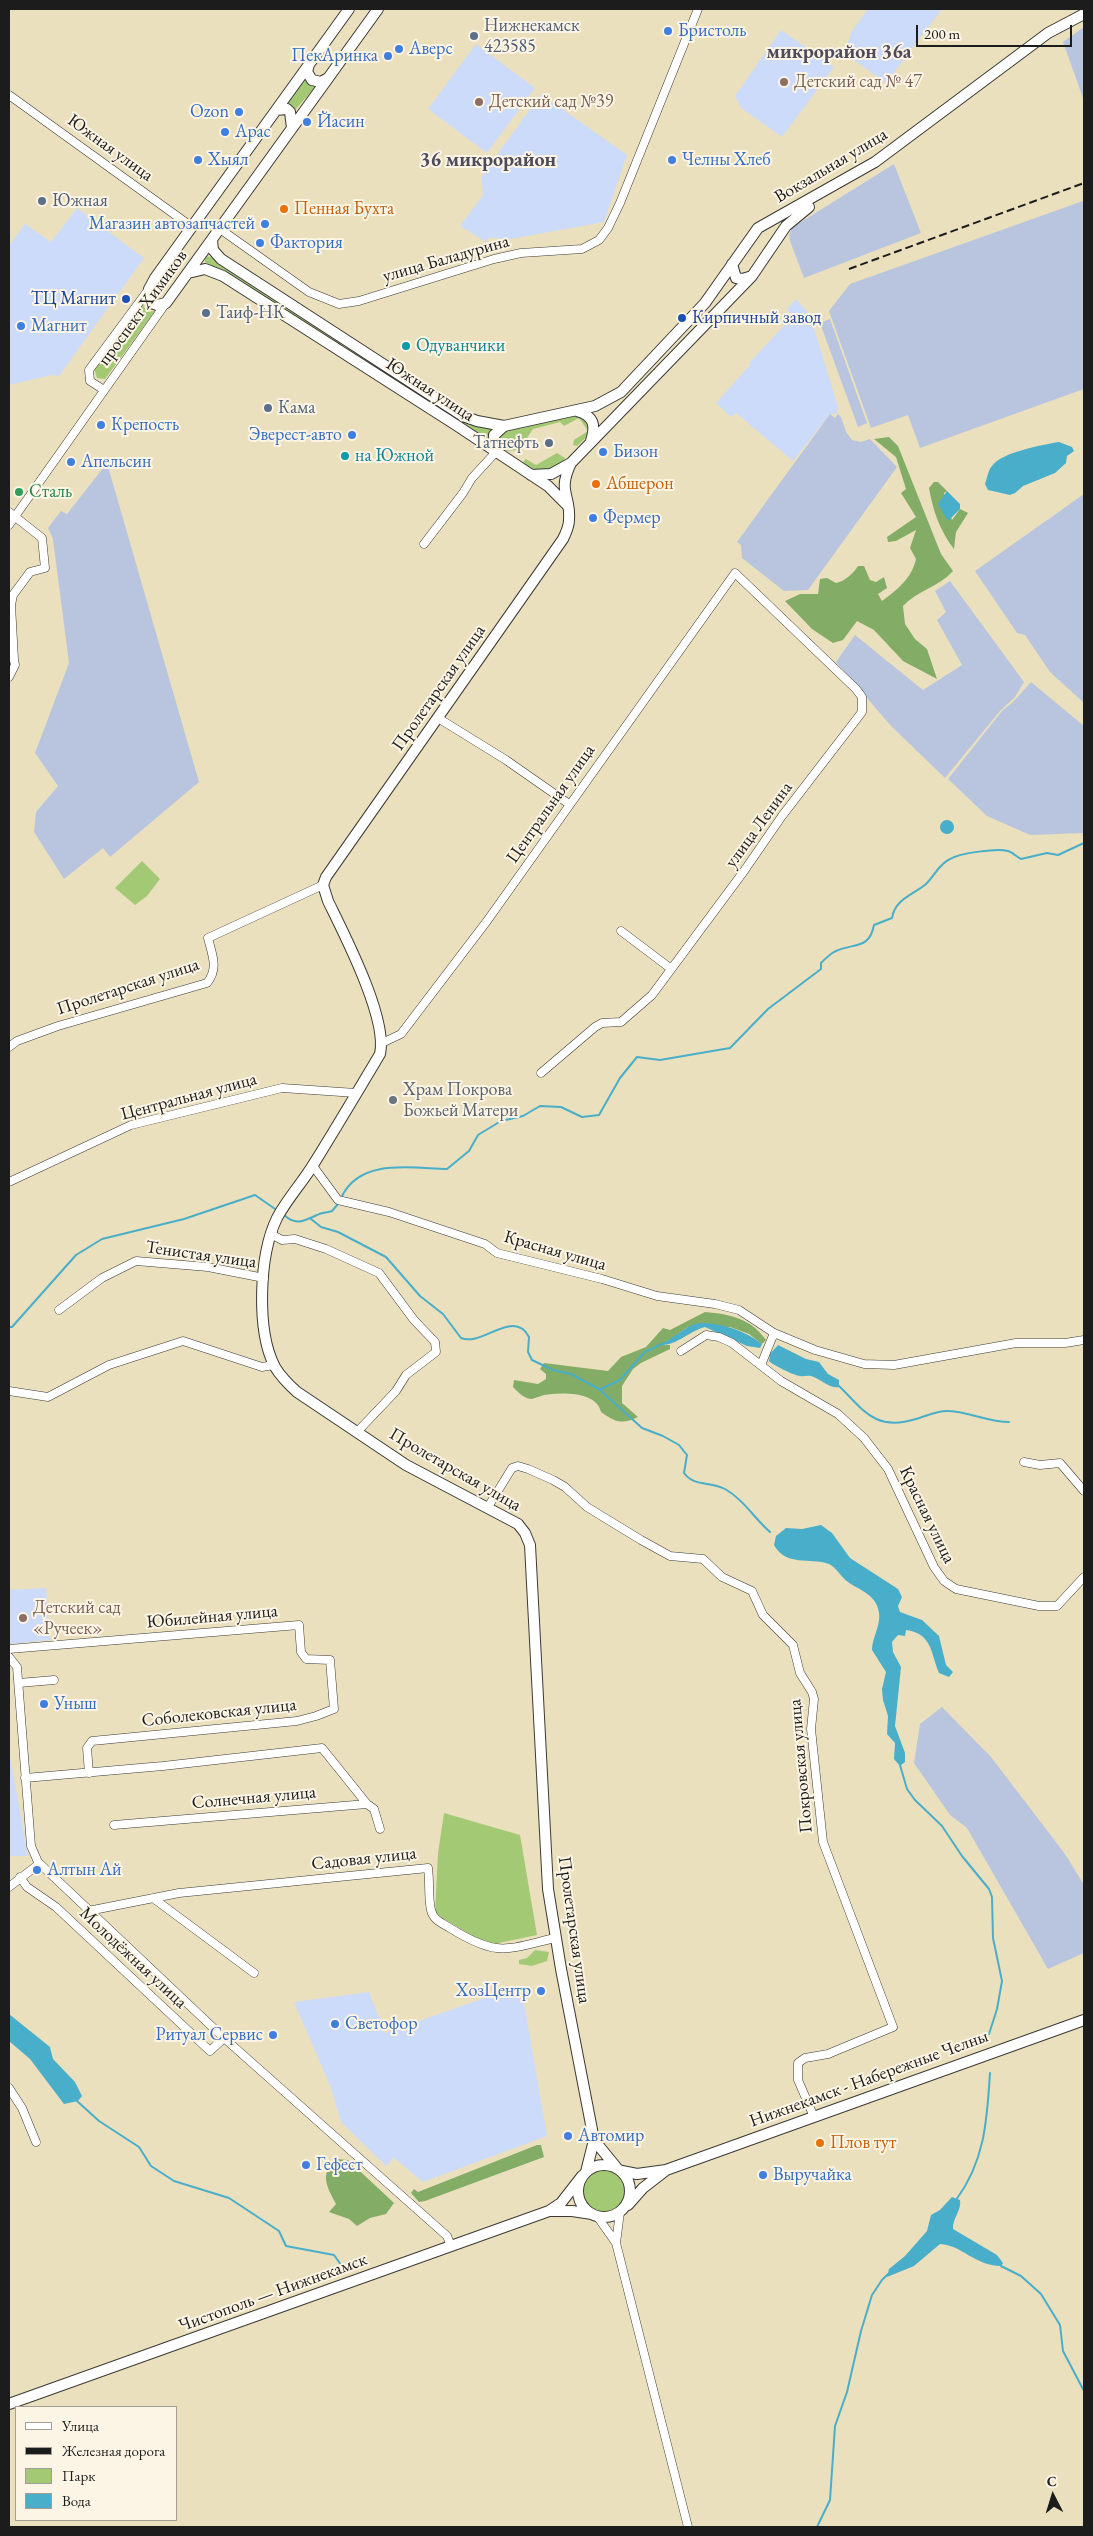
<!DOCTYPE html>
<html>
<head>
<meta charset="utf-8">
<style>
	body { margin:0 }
	#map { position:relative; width:1093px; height:2536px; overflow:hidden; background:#ebe0bd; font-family:"EB Garamond",serif }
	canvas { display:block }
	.frame { position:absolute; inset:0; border:10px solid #1c1c1c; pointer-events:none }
	.legend { position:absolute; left:15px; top:2406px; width:162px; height:115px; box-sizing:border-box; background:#fcf5e5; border:1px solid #a29e95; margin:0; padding:6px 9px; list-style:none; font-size:15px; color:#1c1c1c }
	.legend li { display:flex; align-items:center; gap:10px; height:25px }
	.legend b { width:25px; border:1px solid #a29e95 }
	.north { position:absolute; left:1028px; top:2471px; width:50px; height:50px; -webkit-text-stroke:4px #fcf5e5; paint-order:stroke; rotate:355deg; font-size:14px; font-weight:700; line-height:20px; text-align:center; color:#1c1c1c }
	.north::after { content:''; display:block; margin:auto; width:18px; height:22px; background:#1c1c1c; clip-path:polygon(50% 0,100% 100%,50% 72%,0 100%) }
	.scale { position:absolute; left:916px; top:25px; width:156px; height:22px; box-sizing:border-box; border:2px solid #1c1c1c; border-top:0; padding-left:6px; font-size:15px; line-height:18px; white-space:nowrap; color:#1c1c1c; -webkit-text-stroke:4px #fcf5e5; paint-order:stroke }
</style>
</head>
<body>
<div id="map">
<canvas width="1093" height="2536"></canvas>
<div class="frame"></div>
<ul class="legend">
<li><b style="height:6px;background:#fff"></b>Улица</li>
<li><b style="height:6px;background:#1c1c1c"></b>Железная дорога</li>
<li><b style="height:14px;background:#a4c974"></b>Парк</li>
<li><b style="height:14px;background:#49aec9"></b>Вода</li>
</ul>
<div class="north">С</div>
<div class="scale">200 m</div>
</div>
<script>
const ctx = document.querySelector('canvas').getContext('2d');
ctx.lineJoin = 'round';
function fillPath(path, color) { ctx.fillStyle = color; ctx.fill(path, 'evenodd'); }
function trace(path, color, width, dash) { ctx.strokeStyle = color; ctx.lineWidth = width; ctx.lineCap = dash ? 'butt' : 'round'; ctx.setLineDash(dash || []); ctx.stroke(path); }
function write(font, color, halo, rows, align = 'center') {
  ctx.font = font + ' "EB Garamond",serif'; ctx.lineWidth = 4; ctx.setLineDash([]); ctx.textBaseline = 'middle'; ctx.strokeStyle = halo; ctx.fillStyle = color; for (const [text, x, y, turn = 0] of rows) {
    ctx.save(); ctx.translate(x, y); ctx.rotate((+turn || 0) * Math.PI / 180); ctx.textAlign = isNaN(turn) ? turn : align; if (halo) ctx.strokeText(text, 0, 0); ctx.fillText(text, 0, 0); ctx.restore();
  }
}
fillPath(new Path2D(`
	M868,9H942L886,83L844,53L852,31Z
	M781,30L834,67L782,137L741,108L735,96Z
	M476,44L535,88L487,153L428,109Z
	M541,94L627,155L604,222L500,241V238H489L486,242L460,226L483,195L481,177Z
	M77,208L144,258L59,376L52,375L9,385V246L25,224L51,242Z
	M796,299L810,315L838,407L837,414H830L793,461L736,413L731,417L716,403L750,365L749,363L793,316L787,309Z
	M46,1588L50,1640L9,1644V1590Z
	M9,1750L28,1856H9Z
	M521,1985L547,2136L423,2182L394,2158L386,2166L341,2122L331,2088L294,2002L369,1992L385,2033Z`), '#cddbfa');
fillPath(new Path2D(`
	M1084,27V101L1063,42Z
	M894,164L921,233L804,278L790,241L789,235L793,227Z
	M1083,201L1084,389L920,448L908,415L871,428L829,311L850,284Z
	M830,319L867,423L858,427L820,323Z
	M830,414L835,418L838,414L841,417L846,432L852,440L861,442L870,439L897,467L808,590L784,591L742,558L741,545L737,542Z
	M107,463L199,782L110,857L103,848L64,879L34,832L36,812L58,786L35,753L69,663L53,539L48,528L61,511L67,514Z
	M1084,494V703L1050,672L1025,635L1017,633L975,571Z
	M950,581L1024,682L1015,697L1000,711L945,778L891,726L836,662L855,635L923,690L962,665L937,620L946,612L935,591Z
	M1031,682L1084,726V833L1030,835L987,816L948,779L1002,711L1013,702Z
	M942,1707L991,1757L1065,1854L1084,1885V1953L1048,1969L967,1828L950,1815L914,1763L920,1724Z`), '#b9c5de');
fillPath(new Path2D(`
	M306,78L317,85L295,110L292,106L284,104Z
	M205,256L211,257L346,341L342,347L205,262Z
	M142,303L147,312L155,311L105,379L97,378L94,368Z
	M349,348L446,406L495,426L488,444L348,350Z
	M578,415L591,424V433L577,446L573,445L574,440L588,431L579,418L564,426L560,422L533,429L519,450L505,451L499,446V435L502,431Z
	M557,453L565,458L563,463C549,471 536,474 523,462L526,459L536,465Z
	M142,861L160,879L147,896L135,905L115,888Z
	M444,1813L520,1835L537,1935L489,1945L435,1914L438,1853Z
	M535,1950L549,1952L547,1961L532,1966L519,1964V1960L527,1958Z
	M581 2192a22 22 0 1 1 44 0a22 22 0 1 1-44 0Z`), '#a4c974');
fillPath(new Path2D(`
	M889,437L898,446L941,554L953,571C940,586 917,591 903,606L905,624L915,639L927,649L937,679L903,661L874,630L857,621L843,640L833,643L812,629L785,601L800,594H818L820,579L827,578L836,583C845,581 853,574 858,566H864L870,580L876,582L884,577L887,588L878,594L882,601C897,590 912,578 916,559L910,548L916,530L896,541L888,542L887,537L916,517L901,493L906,489L896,457L874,439Z
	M934,482H938L947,491L944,493L952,520L960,509L968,513L956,532L954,549C940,531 933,511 929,488Z
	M705,1312C731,1314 751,1319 766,1340L762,1344L749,1334L730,1327H688L662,1345H670V1349L641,1363L633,1369L622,1386V1403L638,1417C622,1425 615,1422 601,1412C597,1391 560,1392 544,1395C540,1396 536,1398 532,1399C524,1399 518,1392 513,1387L514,1380L538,1384L546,1379V1374L540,1369L544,1363L608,1371L621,1357L646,1347L663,1328L670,1330Z
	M537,2145H541L544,2157L425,2201L419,2202L411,2193L414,2189L418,2192Z
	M336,2159L348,2160L394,2203L386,2214L370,2218L357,2226L349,2219L329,2212L336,2204C327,2187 319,2174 336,2159Z`), '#83ad66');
fillPath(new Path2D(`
	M1059,442L1072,447L1074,451L1067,456L1066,463L1055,473L1023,486L1015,493L1010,495L988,490L985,484C987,479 988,470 992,466C1002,452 1042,445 1059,442Z
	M947,491L960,504V509L948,521L938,504Z
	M940 827a7 7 0 1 1 14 0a7 7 0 1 1-14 0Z
	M698,1323C722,1323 744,1330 762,1344L760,1348L747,1346L705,1327C689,1331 678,1345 661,1345L688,1327Z
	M778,1345L806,1359L819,1362L828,1374L839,1380V1387C830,1389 821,1379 811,1376C807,1375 804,1377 800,1376C795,1376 771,1364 769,1361L770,1354Z
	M821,1525L832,1533L850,1558L898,1589L902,1597L898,1606L900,1612L922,1620L939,1636L946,1665L953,1672L949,1677L939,1673C931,1654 932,1633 906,1630L905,1636L898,1635L892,1642L893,1652L901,1667L895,1726L905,1753V1762L900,1766L894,1759L895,1743L887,1734L888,1716L883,1700L882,1689L886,1672L872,1650C872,1638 881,1625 879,1613C877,1595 861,1591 848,1582C841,1577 837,1568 829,1564C809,1557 786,1567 774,1545L776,1536L786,1528L802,1529Z
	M9,2014L50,2047L53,2059L75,2082L82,2096L78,2101L64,2104L30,2059L9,2041Z
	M952,2197L960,2200C962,2210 952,2219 953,2229L997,2255L1003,2263L1001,2266C975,2266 962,2245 940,2244L914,2266L887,2277L889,2269L905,2256L927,2231L931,2215L940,2210Z`), '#49aec9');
trace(new Path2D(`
	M342,1196C361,1158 411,1168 447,1169L469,1151L478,1135L501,1121L523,1116L540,1106L561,1107L582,1117L599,1115L620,1078L637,1057L660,1060L730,1048L768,1009L821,969V963C825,959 829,955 834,952C853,942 869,951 874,925L892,918C895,899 913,895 926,884C935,875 939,864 950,859C960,853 997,848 1008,851C1012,852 1017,857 1021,859L1047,853L1058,855L1084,843
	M284,1215C296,1226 304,1221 317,1215C322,1212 327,1213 332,1211L338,1204
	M311,1219L321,1227L338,1232L386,1257L420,1296L443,1314L461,1338C482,1347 514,1308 529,1337L528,1352L532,1360L553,1370L571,1374L599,1389L642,1428L663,1436L679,1445L687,1455L684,1473C694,1487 711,1481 725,1489C743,1499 755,1519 770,1532
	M9,1327H12L76,1255L102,1239L184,1219L255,1195L278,1211
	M838,1385C863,1409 874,1432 916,1419C927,1416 937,1410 949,1411C969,1412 989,1422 1009,1422
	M601,1389L620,1380L645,1352L664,1343
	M900,1765L907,1789L915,1800L942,1826L962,1856L989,1889L992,1897L993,1938L1002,1981L997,2009L989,2034
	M77,2101L99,2121L139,2147L151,2166L174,2181L229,2198L279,2231L286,2246L334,2255L344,2269
	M956,2200C985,2161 987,2120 990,2073
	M1001,2266L1021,2276L1041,2294L1060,2325L1063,2351L1084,2391
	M817,2527L830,2500L835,2426L847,2392L861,2331L872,2295L882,2280L888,2274`), '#49aec9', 2);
const minor = new Path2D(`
	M9,95L192,227
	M220,229L309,292L339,304L359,301L494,259L521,253L582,249L599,240L608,228L620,203L698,9
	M104,390L90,381L89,370L149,289
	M9,512L42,538L45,568L30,572L13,595L11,605L14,660L9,656
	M9,525L166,303
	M424,544L463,493L472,478L495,453
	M9,677L15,665L14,660
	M438,718L506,760L569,804
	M621,931L670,968
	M382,1043L401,1034L487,921L735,573L856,689L862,697V712L782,816L744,871L652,995L621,1022L602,1023L595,1027L541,1073
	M9,1047L17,1041L58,1026L207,983C219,968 212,955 208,938L323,885
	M313,1166L338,1200L389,1212L485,1244L497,1253L602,1279L657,1296L715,1304L739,1310L774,1333L815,1350L864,1364L894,1365L1016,1343H1065L1084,1340
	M9,1182L131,1125L282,1088L356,1093
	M271,1234L282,1240L295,1239L326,1249L379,1273L414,1320L435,1342L436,1352L406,1375L396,1391L358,1431
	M59,1310L102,1278L136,1261L208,1267L264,1278
	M681,1351L706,1335L719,1337L732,1343L781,1381L838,1414L864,1438L888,1469L934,1567L944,1581L956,1589L1039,1606H1057L1084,1577
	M761,1365L774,1333
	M9,1391L48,1397L109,1365L183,1341L262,1367L274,1365
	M1024,1462L1040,1465L1060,1463L1084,1491
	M488,1507L512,1468L518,1466L528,1469L553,1480L565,1487L587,1507L641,1540L670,1556L703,1559L722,1577L752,1591L763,1615L793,1645L800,1673L812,1692L814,1699L811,1729L823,1842L893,2027L828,2054L805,2058L798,2063V2080L814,2117
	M9,1649L299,1625L301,1652L306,1659L330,1660L334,1709L316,1716L297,1721L92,1741L87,1748L89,1773
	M9,1657L17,1667L31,1846L38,1862L224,2038L447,2236L451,2246
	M19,1683L54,1680
	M25,1778L163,1766L322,1748L367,1804L374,1809L380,1829
	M114,1825L367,1804
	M20,1877L27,1887L56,1907L210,2051L224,2038
	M9,1887L39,1864
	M153,1898L254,1973
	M88,1911L179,1893L428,1868C430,1882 428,1897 431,1910C433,1920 442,1923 450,1928C497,1957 505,1950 555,1938
	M9,2088L22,2108L36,2142
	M597,2216L616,2243L688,2527
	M616,2243L620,2212`);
const major = new Path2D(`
	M349,9L155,278L149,289L151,303L157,305L166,303L378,9
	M309,64L307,72L312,80L321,82L328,78
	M276,110L287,109L290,112L292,128
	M212,240L213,250L221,259L463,416L477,421L504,426
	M732,264L736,278L743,279L752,276
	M188,273L205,269L223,276L456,425L548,486L567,505
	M577,411C594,416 596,425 591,441
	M495,453L494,435L504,426L595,406L621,392L705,303L758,228L875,162L1048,33L1084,14
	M571,463C557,493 571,494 569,520C569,527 566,533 563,539L326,877L323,885L328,901C345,936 388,1019 380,1054C358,1091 336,1128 313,1165C302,1183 287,1199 277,1218C259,1255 256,1331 275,1367C281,1377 288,1384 297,1392L406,1465L518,1524L525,1533L530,1545L548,1889L561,1969L594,2140L586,2172
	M531,475L551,474L571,463L752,276L786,226L809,207
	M594,2140L616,2167
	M578 2191a26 26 0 1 1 52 0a26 26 0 1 1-52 0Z
	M622,2171L637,2174L666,2170L1084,2020
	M628,2205L643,2188L665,2171
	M549,2211H572L592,2214
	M9,2404L549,2211L561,2203L582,2176`);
trace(minor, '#3b3934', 9);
trace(major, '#3b3934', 12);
trace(minor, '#fff', 8);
trace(major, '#fff', 10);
trace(new Path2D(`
	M849,269L1084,183`), '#1c1c1c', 2, [8, 4]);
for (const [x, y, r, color] of [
	[668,31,5,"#3f7fe0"],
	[474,36,5,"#5c6f8a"],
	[399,49,5,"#3f7fe0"],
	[388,56,5,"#3f7fe0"],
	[784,82,5,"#8d6e63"],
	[479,102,5,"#8d6e63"],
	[239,112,5,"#3f7fe0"],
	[307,122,5,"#3f7fe0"],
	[225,132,5,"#3f7fe0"],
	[198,160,5,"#3f7fe0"],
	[672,160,5,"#3f7fe0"],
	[42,201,5,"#5c6f8a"],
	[284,209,5,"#e8710a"],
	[265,224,5,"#3f7fe0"],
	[260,243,5,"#3f7fe0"],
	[126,299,5,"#1a4fb4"],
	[206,313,5,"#5c6f8a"],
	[682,318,5,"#1a4fb4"],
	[21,326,5,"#3f7fe0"],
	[406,346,5,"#0f9aa8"],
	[268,408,5,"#5c6f8a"],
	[101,425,5,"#3f7fe0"],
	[352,435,5,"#3f7fe0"],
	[549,443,5,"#5c6f8a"],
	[603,452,5,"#3f7fe0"],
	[345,456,5,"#0f9aa8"],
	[71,462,5,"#3f7fe0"],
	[596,484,5,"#e8710a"],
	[19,492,5,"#2e9e5b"],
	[593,518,5,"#3f7fe0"],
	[393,1100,5,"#6b7280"],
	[23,1618,5,"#8d6e63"],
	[44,1704,5,"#3f7fe0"],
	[37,1870,5,"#3f7fe0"],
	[541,1991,5,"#3f7fe0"],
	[335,2024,5,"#3f7fe0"],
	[273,2035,5,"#3f7fe0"],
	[568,2136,5,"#3f7fe0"],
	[820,2143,5,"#e8710a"],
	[306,2165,5,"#3f7fe0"],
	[763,2175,5,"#3f7fe0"]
]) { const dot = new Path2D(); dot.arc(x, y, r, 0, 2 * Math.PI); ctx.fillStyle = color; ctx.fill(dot); trace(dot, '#fcf5e5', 2); }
write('18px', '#4e5e75', '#fcf5e5', [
	["Нижнекамск",484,26],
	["423585",484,47],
	["Южная",52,201],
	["Таиф-НК",216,313],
	["Кама",278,408],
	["Татнефть",539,443,"right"]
], 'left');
write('18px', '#366cbe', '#fcf5e5', [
	["Бристоль",678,31],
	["Аверс",409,49],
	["ПекАринка",378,56,"right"],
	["Ozon",229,112,"right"],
	["Йасин",317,122],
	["Арас",235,132],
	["Хыял",208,160],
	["Челны Хлеб",682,160],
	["Магазин автозапчастей",255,224,"right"],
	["Фактория",270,243],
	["Магнит",31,326],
	["Крепость",111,425],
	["Эверест-авто",342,435,"right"],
	["Бизон",613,452],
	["Апельсин",81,462],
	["Фермер",603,518],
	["Уныш",54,1704],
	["Алтын Ай",47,1870],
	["ХозЦентр",531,1991,"right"],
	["Светофор",345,2024],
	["Ритуал Сервис",263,2035,"right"],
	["Автомир",578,2136],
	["Гефест",316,2165],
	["Выручайка",773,2175]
], 'left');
write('18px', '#785e54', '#fcf5e5', [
	["Детский сад № 47",794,82],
	["Детский сад №39",489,102],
	["Детский сад",33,1608],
	["«Ручеек»",33,1629]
], 'left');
write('18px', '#1c1c1c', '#fcf5e5', [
	["Южная улица",110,148,36],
	["Вокзальная улица",831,166,-31],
	["улица Баладурина",446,259,-16],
	["проспект Химиков",143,308,-54],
	["Южная улица",430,390,33],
	["Пролетарская улица",439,688,-55],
	["Центральная улица",551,804,-55],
	["улица Ленина",759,825,-54],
	["Пролетарская улица",128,987,-18],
	["Центральная улица",189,1097,-15],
	["Красная улица",555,1251,16],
	["Тенистая улица",201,1255,8],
	["Пролетарская улица",455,1470,30],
	["Красная улица",927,1515,64],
	["Юбилейная улица",212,1617,-5],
	["Соболековская улица",219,1713,-6],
	["Покровская улица",801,1766,-95],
	["Солнечная улица",254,1798,-5],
	["Садовая улица",364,1859,-6],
	["Пролетарская улица",574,1930,82],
	["Молодёжная улица",133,1958,43],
	["Нижнекамск - Набережные Челны",869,2079,-20],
	["Чистополь — Нижнекамск",273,2293,-20]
]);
write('18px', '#c56008', '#fcf5e5', [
	["Пенная Бухта",294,209],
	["Абшерон",606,484],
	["Плов тут",830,2143]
], 'left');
write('18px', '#164399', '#fcf5e5', [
	["ТЦ Магнит",116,299],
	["Кирпичный завод",692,318,"left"]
], 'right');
write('18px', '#0d838f', '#fcf5e5', [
	["Одуванчики",416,346],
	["на Южной",355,456]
], 'left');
write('18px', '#27864d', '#fcf5e5', [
	["Сталь",29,492]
], 'left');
write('18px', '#5b616d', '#fcf5e5', [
	["Храм Покрова",403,1090],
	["Божьей Матери",403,1111]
], 'left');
write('bold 20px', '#4d4a5b', '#fcf5e5', [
	["микрорайон 36а",839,53],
	["36 микрорайон",488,161]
]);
</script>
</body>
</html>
